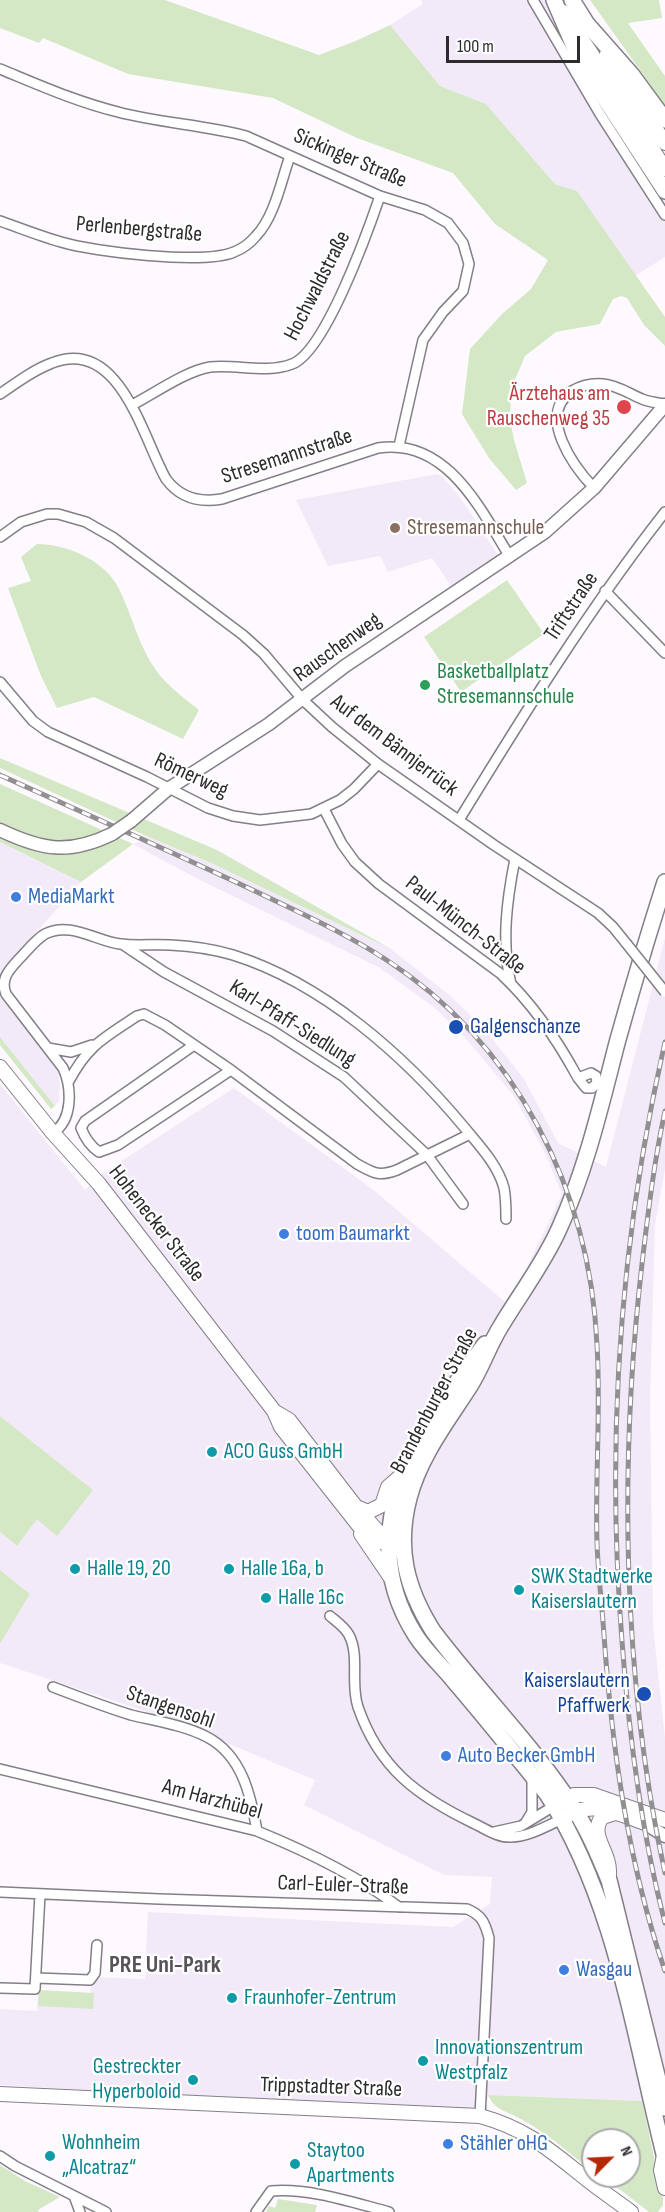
<!DOCTYPE html>
<html>
<head>
<meta charset="utf-8">
<style>
	body { margin:0 }
	#map { position:relative; width:665px; height:2212px; overflow:hidden; background:#fdf9ff; font-family:"Sofia Sans Condensed",sans-serif }
	canvas { display:block }
	.north { position:absolute; left:581px; top:2128px; width:60px; height:60px; box-sizing:border-box; background:#fff; border:2px solid #abaaab; border-radius:50%; rotate:66deg; font-size:16px; font-weight:700; line-height:24px; text-align:center; color:#2d2b2e }
	.north::after { content:''; display:block; margin:auto; width:21px; height:27px; background:#b42804; clip-path:polygon(50% 0,100% 100%,50% 72%,0 100%) }
	.scale { position:absolute; left:446px; top:36px; width:134px; height:27px; box-sizing:border-box; border:3px solid #2d2b2e; border-top:0; padding-left:8px; font-size:18px; line-height:21px; white-space:nowrap; color:#2d2b2e; -webkit-text-stroke:4px #fff; paint-order:stroke }
</style>
</head>
<body>
<div id="map">
<canvas width="665" height="2212"></canvas>
<div class="north">N</div>
<div class="scale">100 m</div>
</div>
<script>
const ctx = document.querySelector('canvas').getContext('2d');
ctx.lineJoin = 'round';
function fillPath(path, color) { ctx.fillStyle = color; ctx.fill(path, 'evenodd'); }
function trace(path, color, width, dash) { ctx.strokeStyle = color; ctx.lineWidth = width; ctx.lineCap = dash ? 'butt' : 'round'; ctx.setLineDash(dash || []); ctx.stroke(path); }
function write(font, color, halo, rows, align = 'center') {
  ctx.font = font + ' "Sofia Sans Condensed",sans-serif'; ctx.lineWidth = 4.5; ctx.setLineDash([]); ctx.textBaseline = 'middle'; ctx.strokeStyle = halo; ctx.fillStyle = color; for (const [text, x, y, turn = 0] of rows) {
    ctx.save(); ctx.translate(x, y); ctx.rotate((+turn || 0) * Math.PI / 180); ctx.textAlign = isNaN(turn) ? turn : align; if (halo) ctx.strokeText(text, 0, 0); ctx.fillText(text, 0, 0); ctx.restore();
  }
}
fillPath(new Path2D(`
	M421,0H562L665,153V257L635,276L577,191L555,184L486,104L440,86L390,25L423,4Z
	M437,474L442,476L462,500L498,555L451,586L432,558L388,572L380,556L328,566L296,500Z
	M144,835L211,863L391,949L448,994L482,1026L524,1079L558,1143L606,1167L665,938V1169L655,1225L650,1397L653,1626L665,1738V2099L642,2101L489,2095L479,2124L281,2115L282,2102L0,2085V2009L37,2011L38,1994L90,1996L91,1980L95,1977L145,1979L148,1912L453,1927L490,1904L492,1877L444,1875L304,1805L315,1780L172,1720L0,1663V1644L30,1594L0,1570V1532L17,1546L37,1518L93,1490L0,1416V1084L85,1190L101,1174L234,1088L375,1191L505,1302L526,1269L562,1194L544,1151L514,1096L467,1040L435,1008L380,968L196,878L133,844L140,842Z
	M0,842L81,882L0,973Z
	M0,997L57,1067L60,1084L59,1101L55,1106L0,1037Z`), '#f3eaf9');
fillPath(new Path2D(`
	M0,0H165L319,55L358,40L390,25L440,86L486,104L555,184L577,191L665,317V346L644,325L627,298L621,296L613,299L600,324L556,332L525,356L511,389L510,419L514,440L527,483L516,490L489,458L462,414L470,349L502,314L531,289L548,260L495,224L453,173L357,138L273,98L128,74L43,38L39,43L0,28Z
	M590,0H659L662,18L628,23L665,76V105Z
	M37,544C65,544 102,559 117,585C130,609 136,637 150,661C162,682 180,695 199,710L183,739L94,697L57,708L41,676L8,588L31,581L21,557Z
	M507,580L544,634L461,692L424,637Z
	M0,758L217,850L391,949L211,863L144,835L0,768Z
	M0,784L133,844L81,882L0,842Z
	M0,1037L55,1106L51,1109L0,1045Z
	M0,1416L93,1490L57,1536L37,1519L17,1546L0,1532Z
	M0,1570L30,1594L0,1644Z
	M39,1990L94,1993L93,2009L38,2006Z
	M488,2095L642,2101L663,2199V2205L658,2212H649L622,2191L598,2176H629V2140H593V2172C568,2152 545,2131 517,2117C504,2110 495,2110 488,2095Z
	M0,2165L25,2181L60,2197L38,2210L39,2212H0Z
	M278,2199L317,2205L315,2212H266L269,2206L275,2208Z`), '#d4e8c6');
const minor = new Path2D(`
	M533,0L600,114L665,215
	M0,69C39,85 77,102 118,112C160,123 204,125 246,136L380,196L425,210L448,223L463,243L469,264L463,291L443,312L423,340L399,446
	M0,221C20,228 40,236 61,242C94,252 204,265 234,252C242,249 251,242 256,236C275,216 281,181 290,156
	M0,394C16,383 33,370 52,363C120,336 143,439 166,479C180,498 199,503 222,499L378,448C446,437 480,508 510,557
	M132,405C155,393 186,371 210,367C237,364 266,374 292,364C325,352 368,231 380,196
	M594,488C574,467 536,415 572,391C582,385 592,383 603,384C617,385 630,394 642,399C649,402 658,403 665,404
	M0,537L21,522L47,514H58L86,522L114,538L243,635L264,654L303,700L332,727L378,764L494,845L598,913L613,927L626,943
	M605,591L665,653
	M0,682L33,721L48,732L147,777L208,808L233,816L260,820L311,814L340,800L354,789L378,764
	M324,809L342,844L355,862L379,884L501,974C532,1003 558,1041 578,1078
	M459,820C524,714 589,609 665,512
	M122,944L164,972L273,1031L344,1077L427,1155L463,1204
	M511,984C501,943 507,899 515,859
	M194,1045L85,1121L81,1128C85,1138 90,1146 99,1152L118,1145L231,1070
	M48,1048L71,1052L92,1045
	M591,1073L596,1076L597,1083L592,1088H586L578,1078Z
	M69,1081C88,1045 104,1038 137,1016L144,1014L165,1025L231,1070L357,1164C374,1173 378,1177 397,1170L470,1134
	M53,1133C73,1120 72,1088 63,1068L6,994C0,979 9,970 19,959C27,951 36,939 45,934C70,921 96,941 120,944C137,946 154,944 170,945C191,946 213,949 233,955C323,983 405,1056 464,1127C479,1145 498,1165 504,1188C506,1198 506,1209 506,1219
	M330,1616C336,1621 345,1627 349,1635C360,1656 350,1684 358,1707C379,1768 417,1796 473,1823C484,1828 498,1838 511,1837C528,1837 547,1826 562,1819
	M53,1687C79,1697 105,1707 131,1715C156,1721 184,1725 207,1737C242,1755 251,1796 257,1831
	M0,1769L257,1831C306,1851 356,1875 399,1907
	M526,1822L532,1812V1778
	M494,1832L521,1826L554,1806
	M0,1892L159,1899L467,1909C482,1915 485,1923 489,1938L480,2116
	M36,1978L90,1980L95,1973L97,1945
	M0,1988L35,1989L40,1894
	M0,2156L15,2166L106,2212
	M74,2196L80,2212
	M256,2212L271,2191C311,2188 351,2202 389,2212`);
const tertiary = new Path2D(`
	M131,821L168,789L269,724L345,666L545,532L594,488L665,405
	M0,830C42,850 69,855 112,834
	M646,1824L665,1836`);
const secondary = new Path2D(`
	M563,12L591,53L665,169
	M607,54L665,143
	M0,1067L53,1133L99,1184L274,1411L281,1427L367,1536L376,1541L401,1546
	M274,1411L289,1420L356,1507L390,1545
	M356,1507L368,1512L382,1505L388,1487L403,1474
	M361,1534L391,1578
	M559,1804L574,1795H594L665,1820
	M567,1816C593,1799 621,1815 648,1824
	M609,1875C611,1851 588,1836 602,1817L615,1813
	M0,2094L480,2116C531,2130 554,2154 594,2185C606,2194 619,2203 631,2212
	M664,2155L661,2170L665,2188`);
const primary = new Path2D(`
	M554,0L576,51L601,93L665,191
	M572,0L587,24L632,75L665,120
	M665,882C648,935 632,989 617,1043C601,1105 586,1170 559,1229C544,1263 520,1294 501,1326C489,1345 482,1367 470,1386C447,1422 420,1456 409,1498C396,1548 406,1588 433,1631C479,1692 534,1746 575,1810C589,1832 599,1856 609,1880L665,2108
	M485,1344C421,1428 348,1531 416,1636C427,1653 442,1666 454,1681C486,1718 516,1756 547,1794C616,1901 634,2036 665,2158`);
trace(minor, '#847f87', 12);
trace(tertiary, '#847f87', 15);
trace(secondary, '#847f87', 16);
trace(primary, '#847f87', 18);
trace(minor, '#fff', 9);
trace(tertiary, '#fff', 12);
trace(secondary, '#fff', 14);
trace(primary, '#fff', 15);
const rail = new Path2D(`
	M0,775C86,814 172,852 257,892C300,913 345,933 385,959C517,1044 590,1191 597,1345C601,1411 595,1477 597,1543C598,1574 602,1604 604,1635C612,1749 628,1863 665,1971
	M665,1042C620,1239 606,1440 622,1641C629,1736 641,1831 665,1923
	M665,1111C654,1162 648,1213 642,1264C619,1463 622,1677 665,1873`);
trace(rail, '#928f93', 5);
trace(rail, '#fff', 3, [9]);
const minorBridge = new Path2D(`
	M626,943L665,992`);
const tertiaryBridge = new Path2D(`
	M112,834L131,821`);
trace(minorBridge, '#847f87', 12, []);
trace(tertiaryBridge, '#847f87', 15, []);
trace(minorBridge, '#fff', 9);
trace(tertiaryBridge, '#fff', 12);
for (const [x, y, r, color] of [
	[624,407,8,"#e0444e"],
	[395,528,6,"#8d6e63"],
	[425,685,6,"#2e9e5b"],
	[16,897,6,"#3f7fe0"],
	[456,1027,8,"#1a4fb4"],
	[284,1234,6,"#3f7fe0"],
	[212,1452,6,"#0f9aa8"],
	[75,1569,6,"#0f9aa8"],
	[229,1569,6,"#0f9aa8"],
	[519,1590,6,"#0f9aa8"],
	[266,1598,6,"#0f9aa8"],
	[644,1694,8,"#1a4fb4"],
	[446,1756,6,"#3f7fe0"],
	[564,1970,6,"#3f7fe0"],
	[232,1998,6,"#0f9aa8"],
	[423,2061,6,"#0f9aa8"],
	[193,2080,6,"#0f9aa8"],
	[448,2144,6,"#3f7fe0"],
	[50,2156,6,"#0f9aa8"],
	[295,2164,6,"#0f9aa8"]
]) { const dot = new Path2D(); dot.arc(x, y, r, 0, 2 * Math.PI); ctx.fillStyle = color; ctx.fill(dot); trace(dot, '#fff', 2); }
write('22px', '#2d2b2e', '#fff', [
	["Sickinger Straße",350,159,23],
	["Perlenbergstraße",139,230,5],
	["Hochwaldstraße",318,286,-63],
	["Stresemannstraße",287,457,-18],
	["Triftstraße",572,607,-56],
	["Rauschenweg",338,648,-36],
	["Auf dem Bännjerrück",394,746,37],
	["Römerweg",191,776,25],
	["Paul-Münch-Straße",465,926,38],
	["Karl-Pfaff-Siedlung",292,1024,32],
	["Hohenecker Straße",156,1224,52],
	["Brandenburger Straße",435,1401,-62],
	["Stangensohl",170,1708,19],
	["Am Harzhübel",212,1800,15],
	["Carl-Euler-Straße",343,1886,2],
	["Trippstadter Straße",331,2088,2]
]);
write('22px', '#be3a42', '#fff', [
	["Ärztehaus am",610,394],
	["Rauschenweg 35",610,419]
], 'right');
write('22px', '#785e54', '#fff', [
	["Stresemannschule",407,528]
], 'left');
write('22px', '#27864d', '#fff', [
	["Basketballplatz",437,672],
	["Stresemannschule",437,697]
], 'left');
write('22px', '#366cbe', '#fff', [
	["MediaMarkt",28,897],
	["toom Baumarkt",296,1234],
	["Auto Becker GmbH",458,1756],
	["Wasgau",576,1970],
	["Stähler oHG",460,2144]
], 'left');
write('22px', '#164399', '#fff', [
	["Galgenschanze",470,1027],
	["Kaiserslautern",630,1681,"right"],
	["Pfaffwerk",630,1706,"right"]
], 'left');
write('22px', '#0d838f', '#fff', [
	["ACO Guss GmbH",224,1452],
	["Halle 19, 20",87,1569],
	["Halle 16a, b",241,1569],
	["SWK Stadtwerke",531,1577],
	["Kaiserslautern",531,1602],
	["Halle 16c",278,1598],
	["Fraunhofer-Zentrum",244,1998],
	["Innovationszentrum",435,2048],
	["Westpfalz",435,2073],
	["Gestreckter",181,2067,"right"],
	["Hyperboloid",181,2092,"right"],
	["Wohnheim",62,2143],
	["„Alcatraz“",62,2168],
	["Staytoo",307,2151],
	["Apartments",307,2176]
], 'left');
write('bold 24px', '#58535b', '#fff', [
	["PRE Uni-Park",165,1966]
]);
</script>
</body>
</html>
